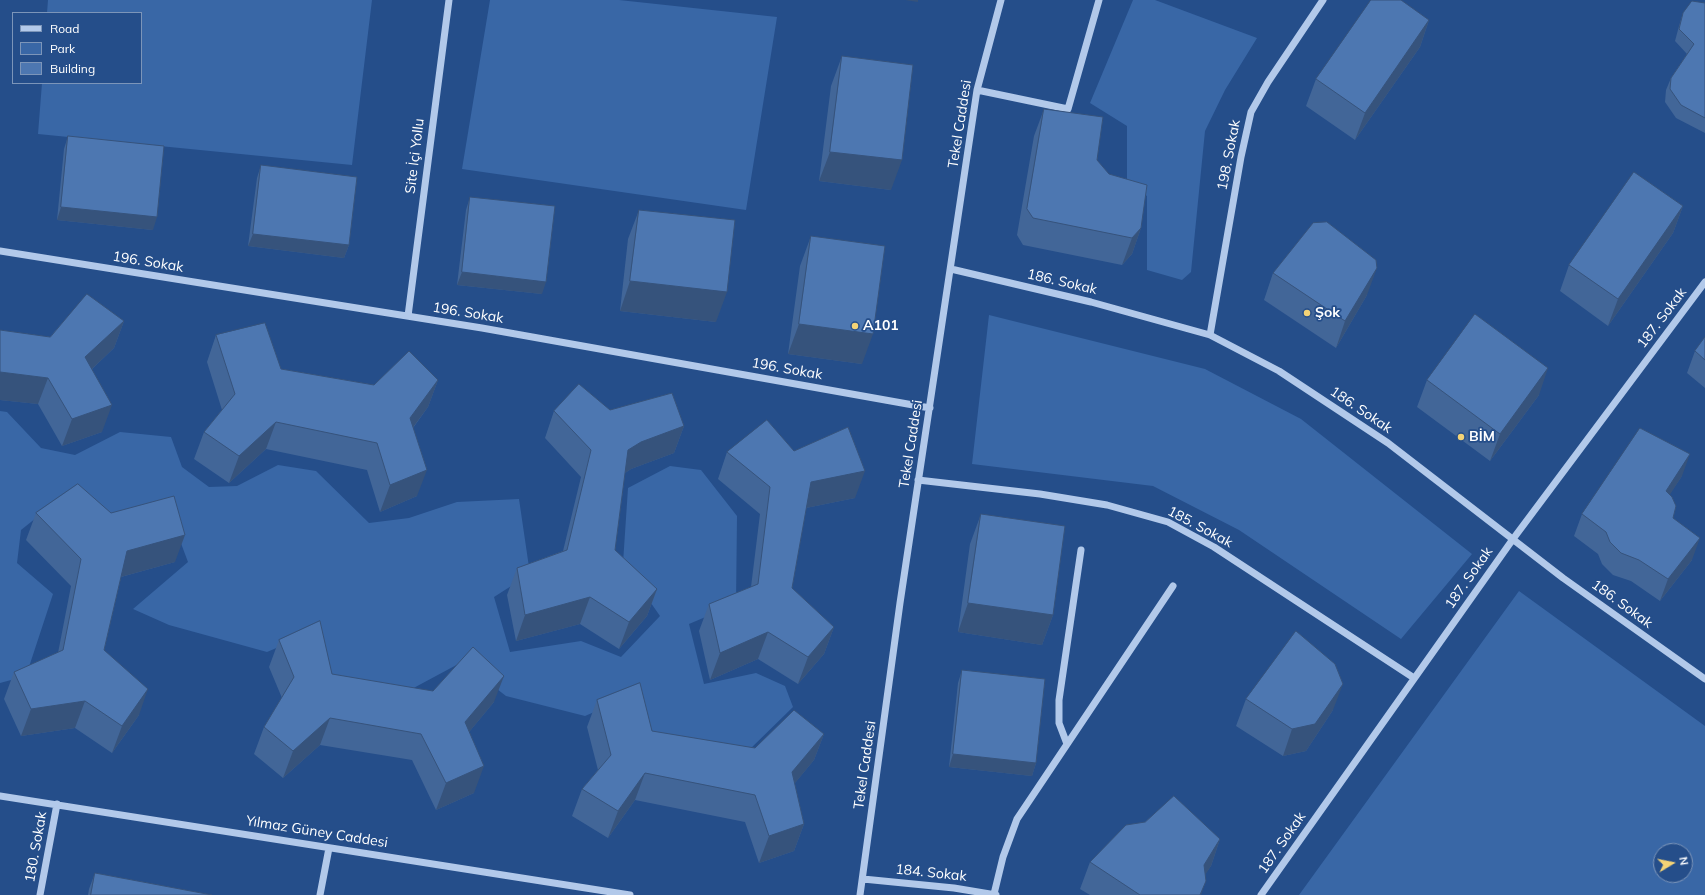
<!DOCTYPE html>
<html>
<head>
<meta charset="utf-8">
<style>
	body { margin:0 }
	#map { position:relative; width:1705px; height:895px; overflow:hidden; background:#254e8a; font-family:Mulish,sans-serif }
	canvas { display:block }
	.legend { position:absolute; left:12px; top:12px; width:130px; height:72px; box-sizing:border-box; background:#254e8a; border:1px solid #7c95b9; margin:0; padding:5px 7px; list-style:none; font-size:12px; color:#fff }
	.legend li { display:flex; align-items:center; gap:8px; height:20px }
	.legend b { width:20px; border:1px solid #7c95b9 }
	.north { position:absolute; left:1653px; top:843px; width:40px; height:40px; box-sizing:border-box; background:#254e8a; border:1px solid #7c95b9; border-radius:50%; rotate:80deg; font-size:11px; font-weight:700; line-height:16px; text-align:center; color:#fff }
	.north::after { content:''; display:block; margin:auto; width:14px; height:18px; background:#f4d376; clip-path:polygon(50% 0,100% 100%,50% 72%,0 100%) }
</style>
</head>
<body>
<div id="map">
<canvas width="1705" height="895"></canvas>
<ul class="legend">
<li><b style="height:5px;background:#b2c9ea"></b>Road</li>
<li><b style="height:11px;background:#3967a6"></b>Park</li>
<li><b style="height:11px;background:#4d77b1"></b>Building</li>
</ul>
<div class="north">N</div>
</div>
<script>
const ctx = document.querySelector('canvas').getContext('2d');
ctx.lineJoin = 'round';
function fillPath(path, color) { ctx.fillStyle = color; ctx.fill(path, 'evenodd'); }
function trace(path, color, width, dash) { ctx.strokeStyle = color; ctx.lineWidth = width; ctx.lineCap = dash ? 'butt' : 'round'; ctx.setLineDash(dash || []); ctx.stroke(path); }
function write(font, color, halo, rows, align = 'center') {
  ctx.font = font + ' Mulish,sans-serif'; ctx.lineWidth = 3.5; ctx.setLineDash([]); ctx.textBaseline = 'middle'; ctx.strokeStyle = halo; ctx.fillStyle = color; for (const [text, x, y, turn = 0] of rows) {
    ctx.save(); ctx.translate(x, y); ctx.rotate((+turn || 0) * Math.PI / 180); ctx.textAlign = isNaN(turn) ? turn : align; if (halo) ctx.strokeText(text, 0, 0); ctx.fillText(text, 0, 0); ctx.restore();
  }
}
fillPath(new Path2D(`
	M48,0H372L352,165L38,134L42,83H141V13H47Z
	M490,0H619L777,17L746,210L462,169Z
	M1133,0H1155L1257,38L1225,90L1205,131L1191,272L1182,280L1147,270V196L1127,182V126L1090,103Z
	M989,315L1205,369L1301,419L1472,554L1401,639L1239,530L1153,486L972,464Z
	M0,411L7,412L41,448L75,455L120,432L171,437L182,467L209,487L237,486L278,465L316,471L369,523L409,518L457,502L519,499L530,574L494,597L510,652L581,641L621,657L660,616L623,563L628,488L670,466L701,470L737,516L736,604L689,624L704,684L756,673L785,686L793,707L747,752L653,741L636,694L585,716L506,696L462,662L408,691L333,684L309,634L267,652L169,625L133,609L188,562L170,514L110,519L66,494L21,530L17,563L53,594L26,676L0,683Z
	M1519,591L1705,726V895H1299ZM1661,851H1685V875H1661Z`), '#3967a6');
trace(new Path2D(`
	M977,90L1068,109L1099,0
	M0,251L482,328L930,408
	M951,269L1091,302L1210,335L1279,371L1388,443L1563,578L1705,679
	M408,316L449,0
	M1210,335L1241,157L1251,112L1268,82L1323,0
	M918,480L1040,494L1107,505L1168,522L1214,547L1414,678
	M1067,744L1059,723V700L1081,550
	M0,796L630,895
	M863,879L954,888L996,895
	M994,894L1003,857L1017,819L1173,586
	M40,895L57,804
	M320,895L329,848
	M860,895L900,603L977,90L1001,0
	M1261,895L1513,539L1705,282`), '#b2c9ea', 7);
fillPath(new Path2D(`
	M1705,3V133L1676,118L1665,102L1666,90L1671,78L1687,54L1675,41L1679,26L1683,13Z
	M1429,20L1420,47L1355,140L1306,106L1316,79Z
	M842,56L891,190L819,181L831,86Z
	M1044,109L1097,160L1141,228L1132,254L1122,265L1023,245L1017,235L1034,136Z
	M68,136L153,230L57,220L64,149Z
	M261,165L349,245L344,258L248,246L257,178Z
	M470,197L542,294L457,285L466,210Z
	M1683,206L1673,233L1608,326L1560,291L1569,265Z
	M639,210L716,322L620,311L628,239Z
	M811,236L862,364L788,354L800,266Z
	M1273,273L1367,295L1336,348L1264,300Z
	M124,321L114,348L92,369L102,432L62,446L38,404L0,400V330L50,337Z
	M216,335L281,369L374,385L438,380L428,407L413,428L417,496L380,512L367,470L266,449L229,483L194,459L204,432L222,410L207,362Z
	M1705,337V388L1687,373L1695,351Z
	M1427,380L1539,395L1490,461L1417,407Z
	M610,410L684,426L674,453L631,469L625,473L615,550L657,589L647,616L619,649L580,624L516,641L507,595L517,568L563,551L581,477L545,438L554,411Z
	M794,451L855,498L806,508L792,588L834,627L824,654L798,684L758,659L710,680L699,631L709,604L751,587L760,514L718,479L727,452Z
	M1682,476L1669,495L1673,518L1692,560L1660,601L1631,581L1613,575L1602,564L1598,554L1574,536L1582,514Z
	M36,513H111L175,562L121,577L104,650L139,715L112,753L75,728L21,736L4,699L14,672L58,653L71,586L26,540Z
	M981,514L1053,615L1042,645L958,632L970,544Z
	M279,640L332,674L494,702L469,732L474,793L436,810L412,760L320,745L283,778L254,754L264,727L282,698L269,667Z
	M962,670L1036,763L1032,776L949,767L958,683Z
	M1246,699L1333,710L1306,751L1283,756L1236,726Z
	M597,700L652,731L755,748L824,734L814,760L794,784L804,824L794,851L759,863L745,822L635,800L608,838L572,816L582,789L598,770L587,727Z
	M1220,839L1211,866L1205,874L1201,895H1090L1080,889L1090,862Z
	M95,873L212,895H88L89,889Z`), '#426698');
fillPath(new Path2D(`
	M905,0H918V2Z
	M1429,20L1420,47L1355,140L1365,113Z
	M830,152L902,160L891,190L819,181Z
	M1683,206L1673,233L1608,326L1618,299Z
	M61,207L157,217L153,230L57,220Z
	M1141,228L1132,254L1122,265L1132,238Z
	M253,234L349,245L344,258L248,246Z
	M1377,268L1367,295L1336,348L1345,321Z
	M462,272L546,282L542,294L457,285Z
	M630,281L727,292L716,322L620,311Z
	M124,321L114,348L76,384L85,357Z
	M799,324L873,334L862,364L788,354Z
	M1548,368L1539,395L1490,461L1500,434Z
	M0,372L48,378L38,404L0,400Z
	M438,380L428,407L400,445L410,418Z
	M112,405L102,432L62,446L72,419Z
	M276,422L266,449L229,483L239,456Z
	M684,426L674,453L631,469L619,477L628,450L641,442Z
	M1690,454L1682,476L1658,513L1666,491Z
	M427,470L417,496L380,512L390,485Z
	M865,471L855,498L801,509L811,482Z
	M185,535L175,562L117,578L127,551Z
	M1700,538L1692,560L1660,601L1668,579Z
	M657,589L647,616L619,649L629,622Z
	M590,597L580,624L516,641L525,615Z
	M968,603L1053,615L1042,645L958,632Z
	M834,627L824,654L798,684L808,657Z
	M768,632L758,659L710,680L720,653Z
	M504,676L494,702L455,749L465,722Z
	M1343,684L1333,710L1306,751L1283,756L1292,729Z
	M148,689L139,715L112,753L122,726Z
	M85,701L75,728L21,736L31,709Z
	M330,718L320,745L283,778L293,751Z
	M824,734L814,760L782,799L792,772Z
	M953,754L1036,763L1032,776L949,767Z
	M484,766L474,793L436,810L446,783Z
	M645,773L635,800L608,838L618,811Z
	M804,824L794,851L759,863L769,836Z
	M1220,839L1211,866L1194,892L1204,865Z
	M1206,881L1201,895H1200Z`), '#36537c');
const building = new Path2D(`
	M1371,0H1401L1429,20L1365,113L1316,79Z
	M1692,1L1705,3V118L1681,105L1670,89L1671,78L1694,44L1679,29L1683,13Z
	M842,56L913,65L902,160L830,152Z
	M1044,109L1103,117L1097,160L1109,174L1147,185L1141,228L1132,238L1033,218L1027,209Z
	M68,136L164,146L157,217L61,207Z
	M261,165L357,177L349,245L253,234Z
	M1634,172L1683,206L1618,299L1569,265Z
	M470,197L555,206L546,282L462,272Z
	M639,210L735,220L727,292L630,281Z
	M1327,222L1376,260L1377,268L1345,321L1273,273L1313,223Z
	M811,236L885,246L873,334L799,324Z
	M87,294L124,321L85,357L112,405L72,419L48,378L0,372V330L50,337Z
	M1475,314L1548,368L1500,434L1427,380Z
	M265,323L281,369L374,385L409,351L438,380L410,418L427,470L390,485L377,443L276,422L239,456L204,432L235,394L216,335Z
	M1705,337V360L1695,351Z
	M579,384L610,410L672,393L684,426L641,442L628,450L615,550L657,589L629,622L590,597L525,615L517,568L567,550L591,450L554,411Z
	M767,420L794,451L848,427L865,471L811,482L792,588L834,627L808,657L768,632L720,653L709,604L758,584L770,487L727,452Z
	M1640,428L1690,454L1666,491L1672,497L1676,506L1673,518L1700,538L1668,579L1639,560L1621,553L1610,542L1606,532L1582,514Z
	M78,484L111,513L174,496L185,535L127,551L104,650L148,689L122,726L85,701L31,709L14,672L63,650L81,559L36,513Z
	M981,514L1065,526L1053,615L968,603Z
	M320,621L332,674L433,691L473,647L504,676L465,722L484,766L446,783L421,734L330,718L293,751L264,727L294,677L279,640Z
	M1296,631L1335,664L1343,684L1315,724L1292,729L1246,699Z
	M962,670L1045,679L1036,763L953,754Z
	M640,683L652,731L755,748L794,710L824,734L792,772L804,824L769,836L755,795L645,773L618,811L582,789L611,755L597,700Z
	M1174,796L1220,839L1204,865L1206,881L1200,895H1140L1090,862L1126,825L1145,822Z
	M95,873L212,895H91Z`);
fillPath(building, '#4d77b1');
trace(building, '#36537c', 1);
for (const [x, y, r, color] of [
	[1307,313,4,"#f4d376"],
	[855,326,4,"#f4d376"],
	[1461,437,4,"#f4d376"]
]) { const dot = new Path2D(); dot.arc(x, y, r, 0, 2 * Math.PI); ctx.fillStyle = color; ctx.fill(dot); trace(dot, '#254e8a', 1.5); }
write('14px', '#fff', '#254e8a', [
	["Tekel Caddesi",960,124,-81],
	["198. Sokak",1229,155,-79],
	["Site İçi Yollu",415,156,-83],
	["196. Sokak",148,262,9],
	["186. Sokak",1062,282,13],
	["196. Sokak",468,313,9],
	["187. Sokak",1662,318,-53],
	["196. Sokak",787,369,10],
	["186. Sokak",1361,410,34],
	["Tekel Caddesi",911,444,-81],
	["185. Sokak",1200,527,28],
	["187. Sokak",1469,578,-55],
	["186. Sokak",1622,604,36],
	["Tekel Caddesi",865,765,-82],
	["Yılmaz Güney Caddesi",317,832,9],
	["187. Sokak",1282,843,-55],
	["180. Sokak",36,847,-80],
	["184. Sokak",931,873,6]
]);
write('bold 14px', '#fff', '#254e8a', [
	["Şok",1315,313],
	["A101",863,326],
	["BİM",1469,437]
], 'left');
</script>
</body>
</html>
